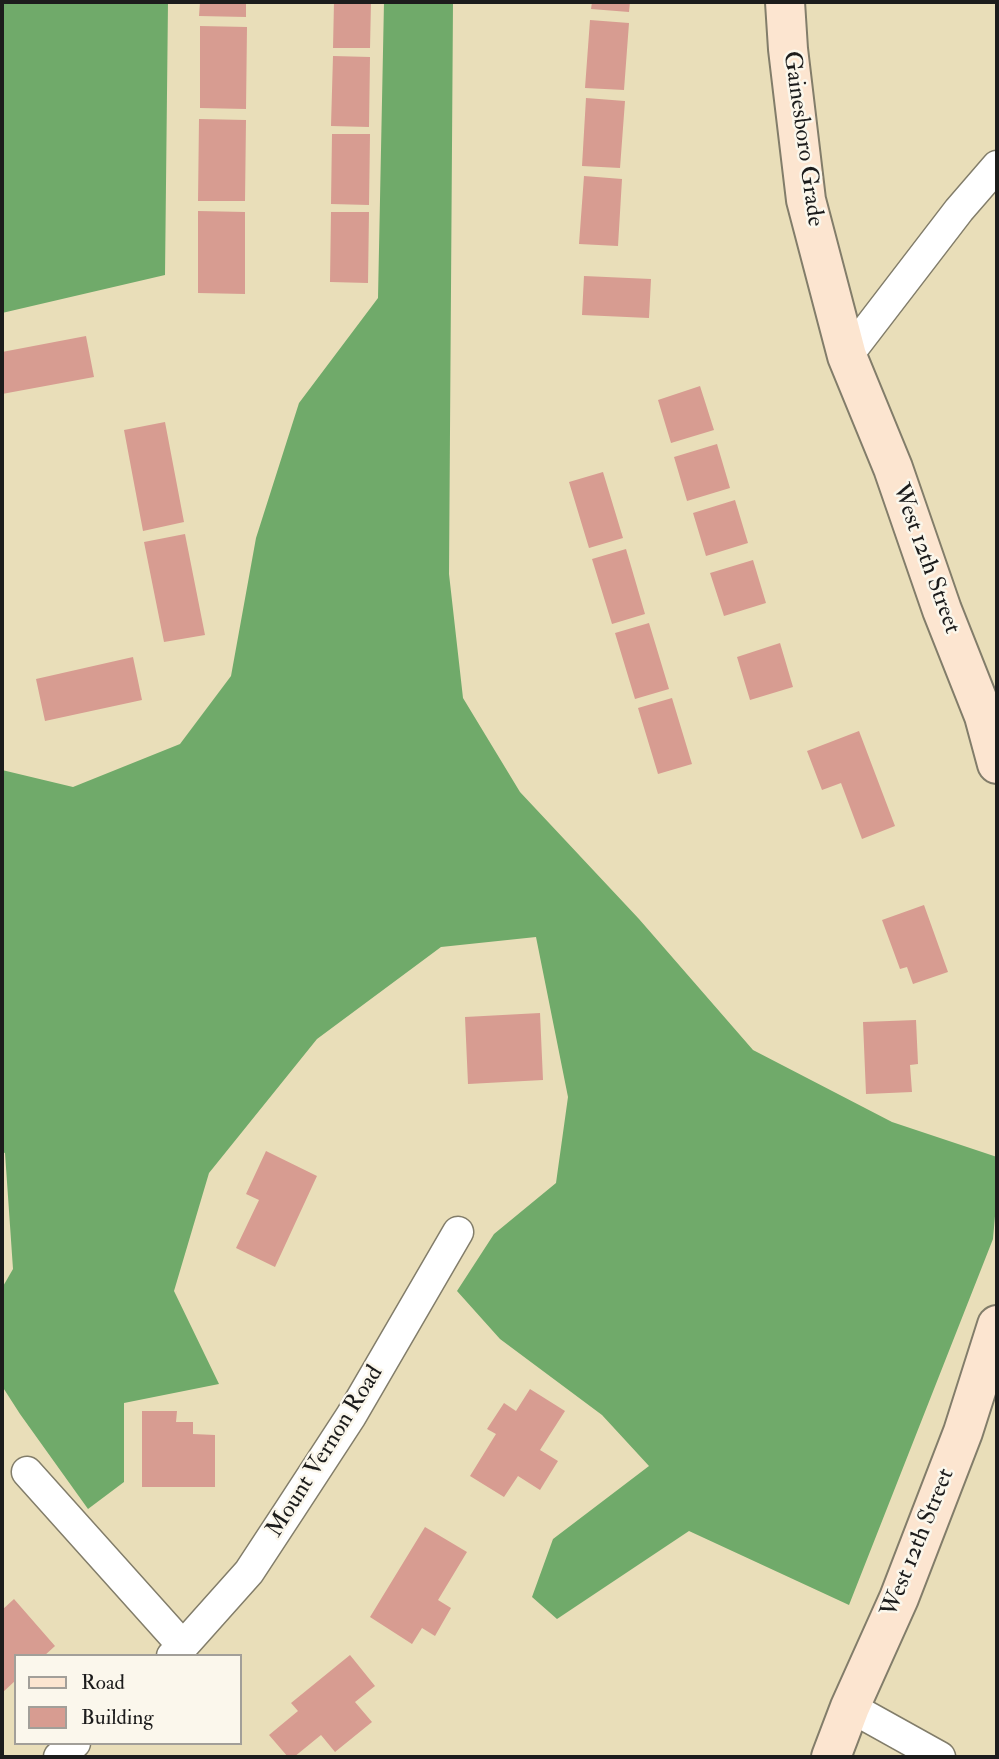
<!DOCTYPE html>
<html>
<head>
<meta charset="utf-8">
<style>
	body { margin:0 }
	#map { position:relative; width:999px; height:1759px; overflow:hidden; background:#e9deb9; font-family:"IM FELL Double Pica",serif }
	canvas { display:block }
	.frame { position:absolute; inset:0; border:4px solid #1c1c1c; pointer-events:none }
	.legend { position:absolute; left:14px; top:1654px; width:228px; height:91px; box-sizing:border-box; background:#fbf7ec; border:2px solid #a29f99; margin:0; padding:9px 12px; list-style:none; font-size:21px; color:#1c1c1c }
	.legend li { display:flex; align-items:center; gap:14px; height:35px }
	.legend b { width:35px; border:2px solid #a29f99 }
</style>
</head>
<body>
<div id="map">
<canvas width="999" height="1759"></canvas>
<div class="frame"></div>
<ul class="legend">
<li><b style="height:9px;background:#fce5d0"></b>Road</li>
<li><b style="height:19px;background:#d79c91"></b>Building</li>
</ul>
</div>
<script>
const ctx = document.querySelector('canvas').getContext('2d');
ctx.lineJoin = 'round';
function fillPath(path, color) { ctx.fillStyle = color; ctx.fill(path, 'evenodd'); }
function trace(path, color, width, dash) { ctx.strokeStyle = color; ctx.lineWidth = width; ctx.lineCap = dash ? 'butt' : 'round'; ctx.setLineDash(dash || []); ctx.stroke(path); }
function write(font, color, halo, rows, align = 'center') {
  ctx.font = font + ' "IM FELL Double Pica",serif'; ctx.lineWidth = 5; ctx.setLineDash([]); ctx.textBaseline = 'middle'; ctx.strokeStyle = halo; ctx.fillStyle = color; for (const [text, x, y, turn = 0] of rows) {
    ctx.save(); ctx.translate(x, y); ctx.rotate((+turn || 0) * Math.PI / 180); ctx.textAlign = isNaN(turn) ? turn : align; if (halo) ctx.strokeText(text, 0, 0); ctx.fillText(text, 0, 0); ctx.restore();
  }
}
fillPath(new Path2D(`
	M2,2H168L165,275L2,313Z
	M384,2H453L449,574L463,698L520,792L639,919L753,1050L892,1122L997,1157V1193L993,1239L849,1605L689,1531L557,1619L532,1597L553,1539L649,1466L602,1415L500,1339L457,1291L494,1234L556,1183L568,1097L536,937L441,947L317,1039L209,1173L174,1291L219,1384L124,1403V1482L88,1509L20,1414L2,1386V1288L13,1269L5,1153L2,1152V770L73,787L180,744L231,676L256,538L299,403L378,298Z`), '#70aa6a');
fillPath(new Path2D(`
	M200,2H246V17L199,16Z
	M334,2H371L370,48H333Z
	M592,2H630L629,12L591,9Z
	M590,20L629,23L624,90L585,88Z
	M200,26L247,27L246,109L200,108Z
	M333,56L370,57L369,127L331,126Z
	M586,98L625,101L620,168L582,166Z
	M199,119L246,120L245,201H198Z
	M332,134H370L369,205L331,204Z
	M584,176L622,179L618,246L579,244Z
	M198,211L245,212V294L198,293Z
	M331,212H369L368,283L330,282Z
	M584,276L651,279L649,318L582,315Z
	M86,336L94,377L2,394V352Z
	M700,386L714,430L671,443L658,400Z
	M165,422L184,522L143,531L124,430Z
	M717,444L730,488L687,501L674,457Z
	M603,472L623,538L589,548L569,482Z
	M735,500L748,543L706,556L693,513Z
	M185,534L205,635L164,642L144,542Z
	M626,549L645,614L612,624L592,559Z
	M753,560L766,603L724,616L710,573Z
	M649,623L669,689L635,699L615,633Z
	M780,643L793,687L750,700L737,657Z
	M133,657L142,700L45,721L36,679Z
	M672,698L692,764L658,774L638,708Z
	M859,731L895,826L862,839L841,783L822,790L807,751Z
	M924,905L948,972L913,984L907,967L900,969L882,920Z
	M540,1013L543,1080L468,1084L465,1017Z
	M916,1020L918,1064L910,1065L912,1092L866,1094L863,1022Z
	M266,1151L317,1176L275,1267L236,1248L259,1200L246,1194Z
	M530,1389L565,1411L540,1450L558,1461L540,1490L518,1476L504,1497L470,1476L496,1434L487,1429L504,1403L516,1411Z
	M142,1411H177L176,1422H193V1434L215,1435V1487H142Z
	M425,1527L467,1552L438,1600L451,1608L435,1636L422,1628L412,1644L370,1617Z
	M14,1599L55,1646L44,1656H16V1680L2,1693V1610Z
	M350,1655L375,1686L355,1702L372,1722L335,1752L321,1735L294,1757H288L269,1735L298,1711L291,1703Z`), '#d79c91');
const minor = new Path2D(`
	M847,356L959,210L997,166
	M27,1472L183,1646
	M172,1656L183,1646L249,1572L291,1508L351,1416L458,1232
	M850,1707L940,1757
	M59,1757L75,1743`);
const secondary = new Path2D(`
	M785,2L788,49L806,200L847,356L893,468L942,610L984,716L997,764
	M831,1757L850,1707L899,1598L963,1432L997,1325`);
trace(minor, '#827d6a', 33);
trace(secondary, '#827d6a', 42);
trace(minor, '#fff', 30);
trace(secondary, '#fce5d0', 38);
write('24px', '#1c1c1c', '#fbf7ec', [
	["Gainesboro Grade",802,139,82],
	["West 12th Street",925,559,70],
	["Mount Vernon Road",326,1452,-58],
	["West 12th Street",919,1543,-68]
]);
</script>
</body>
</html>
